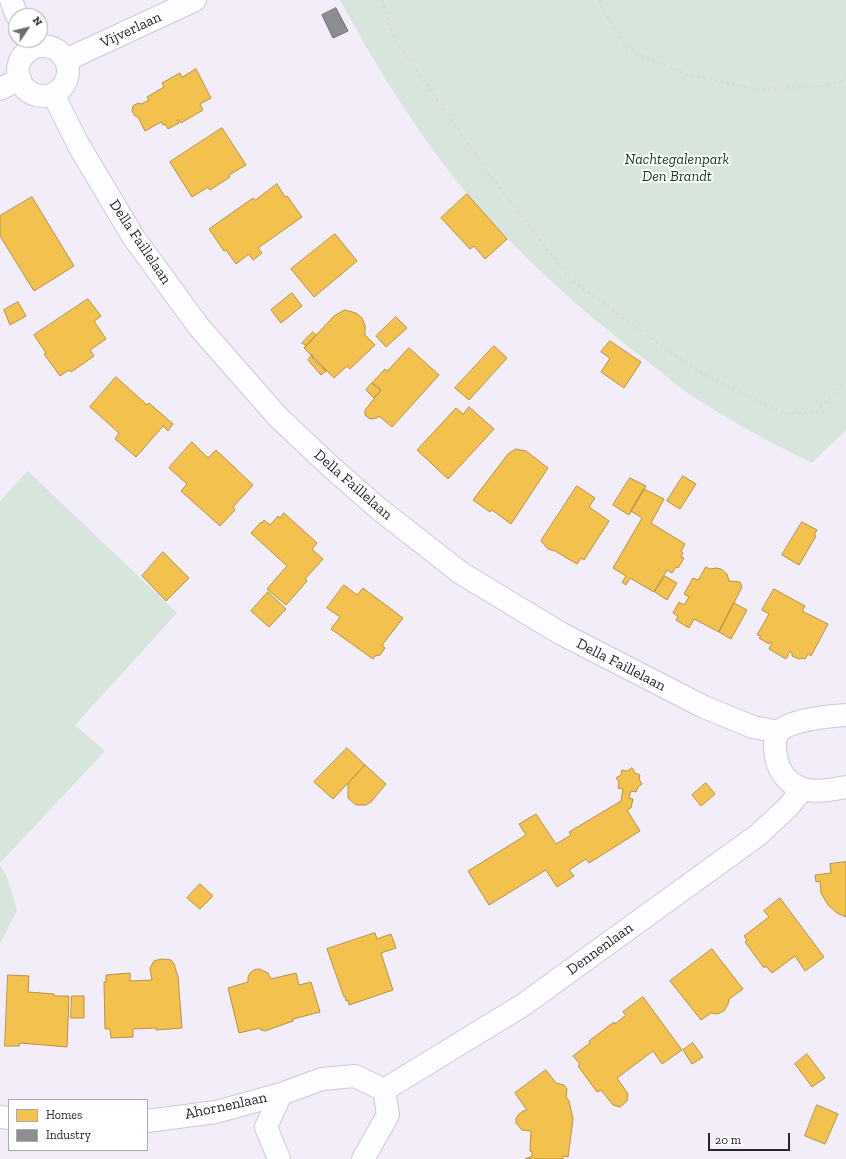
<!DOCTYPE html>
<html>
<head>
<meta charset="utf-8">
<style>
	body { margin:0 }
	#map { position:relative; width:846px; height:1159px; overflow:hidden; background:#f2edf8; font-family:"Zilla Slab",serif }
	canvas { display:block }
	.legend { position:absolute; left:8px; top:1099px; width:140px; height:52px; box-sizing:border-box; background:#fff; border:1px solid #a9a8ab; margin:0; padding:5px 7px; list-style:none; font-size:12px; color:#29252e }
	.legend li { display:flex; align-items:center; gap:8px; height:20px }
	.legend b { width:20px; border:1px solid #a9a8ab }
	.north { position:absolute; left:8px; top:8px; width:40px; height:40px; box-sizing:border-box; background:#fff; border:1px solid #a9a8ab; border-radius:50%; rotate:55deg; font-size:11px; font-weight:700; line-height:16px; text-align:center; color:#29252e }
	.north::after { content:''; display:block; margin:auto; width:14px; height:18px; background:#6f6b75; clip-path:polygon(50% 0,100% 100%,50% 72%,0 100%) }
	.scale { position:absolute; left:708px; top:1133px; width:82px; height:18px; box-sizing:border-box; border:2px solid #29252e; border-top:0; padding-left:5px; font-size:12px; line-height:14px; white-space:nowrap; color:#29252e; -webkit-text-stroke:3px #fff; paint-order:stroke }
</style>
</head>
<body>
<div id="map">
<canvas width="846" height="1159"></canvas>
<ul class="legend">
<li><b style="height:11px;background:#f2c14e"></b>Homes</li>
<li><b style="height:11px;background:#8d8d92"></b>Industry</li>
</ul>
<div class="north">N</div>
<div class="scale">20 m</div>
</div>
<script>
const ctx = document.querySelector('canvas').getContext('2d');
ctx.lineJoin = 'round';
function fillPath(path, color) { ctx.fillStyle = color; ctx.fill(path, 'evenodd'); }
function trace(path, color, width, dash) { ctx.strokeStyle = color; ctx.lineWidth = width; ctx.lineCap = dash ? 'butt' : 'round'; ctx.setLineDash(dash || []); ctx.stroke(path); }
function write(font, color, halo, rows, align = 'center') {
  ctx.font = font + ' "Zilla Slab",serif'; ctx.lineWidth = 4; ctx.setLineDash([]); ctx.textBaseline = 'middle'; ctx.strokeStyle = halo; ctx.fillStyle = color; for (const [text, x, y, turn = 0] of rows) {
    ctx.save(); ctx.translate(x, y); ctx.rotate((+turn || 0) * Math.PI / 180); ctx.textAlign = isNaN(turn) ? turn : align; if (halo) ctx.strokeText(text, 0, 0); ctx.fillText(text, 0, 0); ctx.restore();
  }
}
fillPath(new Path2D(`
	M340,0H846V430L812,463C773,444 736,424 700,401C680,389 662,372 643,358C579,309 520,256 468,195C418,135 377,68 340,0Z
	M28,471L177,613L75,725L105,751L0,863V501Z
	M0,865L6,875L17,910L0,944Z`), '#d8e5dd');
const homes = new Path2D(`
	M196,69L211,98L200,104L203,110L181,123L179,120H177L179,123L168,129L165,124L163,125L161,122L145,131L138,117L135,116L132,111L133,106L138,103L141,104L149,100L147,97L164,87L162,83L180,73L182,77Z
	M222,128L246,165L229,175L230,177L210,190L208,187L192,197L170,162Z
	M277,184L285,197L287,196L302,217L258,248L262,253L253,260L249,254L236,264L226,250L224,251L209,229L253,198L255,200Z
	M467,194L507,239L485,259L474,246L470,249L441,218Z
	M32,197L74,266L34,291L0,236V216Z
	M335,234L357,261L314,297L291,269Z
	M292,293L302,306L281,323L271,310Z
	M88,299L101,316L94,321L106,339L90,350L94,356L71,372L69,370L60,376L44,354L46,353L34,335Z
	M18,302L26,316L10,325L4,310Z
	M345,310L356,313L362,318L365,325V335L375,345L350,369L347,366L334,378L304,348L334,316Z
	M396,317L407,328L386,347L376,336Z
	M313,332L316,335L306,346L302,343Z
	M610,341L641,362L624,388L601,372L610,358L601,352Z
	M494,346L507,358L469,400L455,388Z
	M409,348L439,375L392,427L379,416L377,418L370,419L365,415V410L381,390L372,383L385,369L387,371Z
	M312,355L313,359L326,371L321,375L308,360Z
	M116,377L147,405L149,403L173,424L168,431L163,426L136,457L115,439L119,433L90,407Z
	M372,383L381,390L374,398L366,390Z
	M469,407L494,429L448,479L417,450L456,408L463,414Z
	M192,442L208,458L216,450L253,485L233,507L235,510L220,526L181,491L187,484L169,468Z
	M516,449L526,451L548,468L511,524L492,510L490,512L473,500L508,454Z
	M683,476L696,484L680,509L667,501Z
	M630,478L646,486L629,515L613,505Z
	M577,486L595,498L589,507L609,521L584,560L581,558L577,564L555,551L548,549L541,541Z
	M644,489L664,499L651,523L685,544L681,551L683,553L681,557L684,558L678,568L676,567L672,573L667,570L654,592L630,578L626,585L622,582L626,576L613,568L642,518L631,511Z
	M284,513L317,543L312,549L323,559L305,579L307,581L286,605L267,589L287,566L251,533L261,522L262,523L264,520L270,525L278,516L280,518Z
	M802,522L817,530L814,535L816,536L799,565L782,555Z
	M163,552L189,578L166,601L142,576Z
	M706,567L710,569L716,568L721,569L727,574L729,581L740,582L742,587L719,632L694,619L689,628L676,620L678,616L673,613L679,602L684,605L689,597L684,594L693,578L698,580Z
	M665,576L677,583L667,600L655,592Z
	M344,585L357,595L363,588L403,618L382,645L385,648L380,655L375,656L373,659L331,629L340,617L327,608Z
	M774,589L805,606L802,611L828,624L811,656L808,654L805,659L802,658L799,659L792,656V653L790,651L786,659L769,649L772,643L770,642L769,644L759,638L761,636L757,635L769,614L762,610Z
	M268,592L286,609L269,627L251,611Z
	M734,603L747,610L731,639L719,632Z
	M347,748L365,765L333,799L314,782Z
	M365,765L386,784L371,802L366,805H356L348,798V784Z
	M632,768L635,773L640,775L639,779L642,784L638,787L636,792L631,791L629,798L633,799L631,808L627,810L640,831L589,863L586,859L569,870L574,876L557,887L546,870L489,905L468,871L526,835L519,824L536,814L556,844L571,835L569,832L621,801L623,789L618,788L619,782L616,778L621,775L622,770L627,771Z
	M706,783L715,794L701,806L692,795Z
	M846,862V917L837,913L828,905L821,893L820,881L816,882L815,875L831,873L830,864Z
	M200,884L213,896L200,909L187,898Z
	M780,898L824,957L805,971L795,956L772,973L766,966L764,968L745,942L747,940L744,936L769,917L764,911Z
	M375,933L377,939L391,934L396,948L381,953L393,990L349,1005L348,1000L346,1001L345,996L344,997L327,949Z
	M712,949L743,989L729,999L728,1004L724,1011L717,1014L711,1013L701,1020L670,981Z
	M163,959L171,960L174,964L178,977L182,1028L156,1030V1028L133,1029V1037L111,1038L110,1029H105L104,982H106V975L130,973V981L152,980L150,968L154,961Z
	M259,969L268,973L271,979L296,973L299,985L311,982L320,1012L293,1019V1021L265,1031L261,1030L260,1028L239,1033L228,988L248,982V977L250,973L254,970Z
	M8,975L29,976L28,992L54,994V996H69L67,1047L20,1043L19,1046H5Z
	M72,996H84V1018H71Z
	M643,997L682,1050L662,1064L653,1051L617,1078L628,1094L627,1101L620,1107L613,1105L601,1090L597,1092L578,1066L580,1064L573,1056L590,1043L589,1041L614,1022L615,1024L626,1015L623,1012Z
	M693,1043L703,1057L692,1064L683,1050Z
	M807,1054L825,1078L812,1087L795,1064Z
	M546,1070L556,1083L564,1085L567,1089L566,1097L569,1101L573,1119L568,1157L563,1156V1159H525L532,1156V1152L530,1151L531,1131L522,1130L516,1123V1118L519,1114L523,1111L527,1110L515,1093Z
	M817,1105L838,1114L825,1144L805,1136Z`);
fillPath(homes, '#f2c14e');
trace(homes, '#b69244', 1);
const industry = new Path2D(`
	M336,8L348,31L333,38L322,15Z`);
fillPath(industry, '#8d8d92');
trace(industry, '#6f6e74', 1);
const minor = new Path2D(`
	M11,0L17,16
	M18 71a25 25 0 1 1 50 0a25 25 0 1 1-50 0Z
	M66,60L195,0
	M0,89L20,79
	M53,94L79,146L134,238L199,327L278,417L330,466L379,509L461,573L560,633L704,707L753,727L779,732
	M846,715C831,716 788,720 779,732C773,739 775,749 776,756C777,765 781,772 786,778C802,796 825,791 846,787
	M384,1090L523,1005L758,835L788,807L802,790
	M0,1117L9,1118
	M147,1121L216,1112L281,1094
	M279,1159L266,1127L281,1094L322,1079L355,1076L384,1090
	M363,1159L388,1115L384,1090`);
trace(minor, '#cdc9d3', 24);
trace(new Path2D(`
	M382,0L394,38L486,170L570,279L691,367L785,414L816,412L846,382
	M600,0V4L628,50L689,75L756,89L827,86L846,79`), '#dad9dc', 2.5, [3, 3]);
trace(minor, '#fdfcfe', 22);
write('15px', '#29252e', '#fff', [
	["Vijverlaan",131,30,-25],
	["Della Faillelaan",140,242,56],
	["Della Faillelaan",353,485,41],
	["Della Faillelaan",621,665,27],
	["Dennenlaan",600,949,-36],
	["Ahornenlaan",226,1106,-12]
]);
write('italic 15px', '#134221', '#fff', [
	["Nachtegalenpark",677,160],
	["Den Brandt",677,177]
]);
</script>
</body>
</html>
